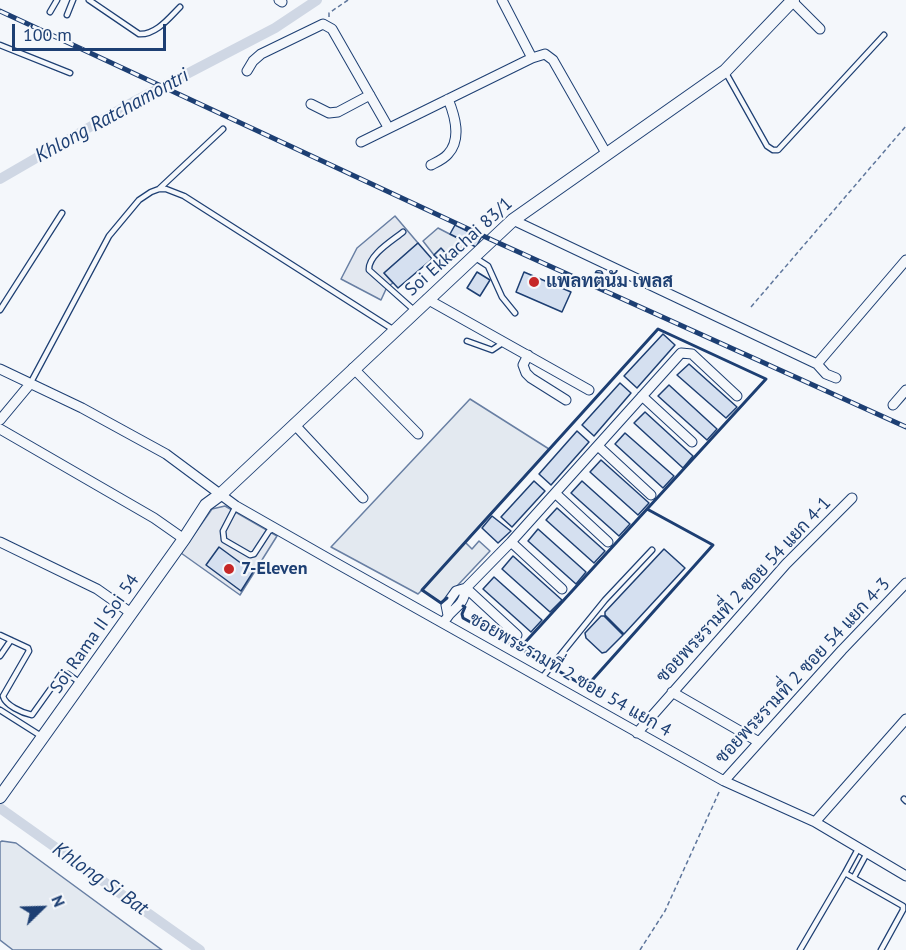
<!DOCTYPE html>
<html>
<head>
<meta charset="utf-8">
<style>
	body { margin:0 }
	#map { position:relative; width:906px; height:950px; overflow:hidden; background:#f4f7fb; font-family:"PT Sans",sans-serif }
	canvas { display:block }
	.north { position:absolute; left:12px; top:878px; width:60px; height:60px; -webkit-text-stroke:4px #f4f7fb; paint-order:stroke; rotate:67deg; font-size:16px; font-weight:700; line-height:24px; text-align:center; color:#1d3f73 }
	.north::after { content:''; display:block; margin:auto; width:21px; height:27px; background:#1d3f73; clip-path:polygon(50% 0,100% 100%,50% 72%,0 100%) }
	.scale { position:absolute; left:12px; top:24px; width:154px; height:27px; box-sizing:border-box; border:3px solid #1d3f73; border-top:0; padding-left:8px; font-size:18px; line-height:21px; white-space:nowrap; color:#1d3f73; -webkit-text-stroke:4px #f4f7fb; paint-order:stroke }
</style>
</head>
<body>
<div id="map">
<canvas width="906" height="950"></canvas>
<div class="north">N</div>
<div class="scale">100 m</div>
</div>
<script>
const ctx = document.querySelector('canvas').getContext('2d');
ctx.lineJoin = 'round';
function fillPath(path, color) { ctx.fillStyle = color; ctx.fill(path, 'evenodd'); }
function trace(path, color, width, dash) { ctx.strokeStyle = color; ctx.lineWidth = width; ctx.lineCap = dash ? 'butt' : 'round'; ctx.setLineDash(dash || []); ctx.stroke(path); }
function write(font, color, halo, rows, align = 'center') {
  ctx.font = font + ' "PT Sans",Sarabun,sans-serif'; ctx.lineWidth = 4.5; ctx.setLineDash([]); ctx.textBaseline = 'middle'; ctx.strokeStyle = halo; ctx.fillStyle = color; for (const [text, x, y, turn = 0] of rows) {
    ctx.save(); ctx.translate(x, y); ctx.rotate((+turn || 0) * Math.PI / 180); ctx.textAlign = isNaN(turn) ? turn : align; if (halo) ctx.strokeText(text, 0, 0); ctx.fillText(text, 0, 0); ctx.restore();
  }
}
const green = new Path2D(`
	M438,228L467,243L450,258L441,249L434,255L423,241Z
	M470,399L549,449L465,542L472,549L479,541L490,551L441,603L422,590L418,594L331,547Z
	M2,841L16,843L162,950H13L0,940V842Z`);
fillPath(green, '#e3e9f0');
trace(green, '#687fa3', 1.5);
const parking = new Path2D(`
	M395,216L418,243L384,273L393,283L387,287L381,300L341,279L357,248Z
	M225,506L277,536L240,595L181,553L212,509Z`);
fillPath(parking, '#e3e8f0');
trace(parking, '#687fa3', 1.5);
trace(new Path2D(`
	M0,179L133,102L275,28L317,0
	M0,808L200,950`), '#cfd7e4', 10);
const building = new Path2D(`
	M455,225L481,238L476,247L450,234Z
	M418,243L432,259L398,288L384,273Z
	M441,248L450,258L443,264L434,255Z
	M477,272L490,280L480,296L467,288Z
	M524,272L571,292L562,312L516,292Z
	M663,334L675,345L637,388L624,376Z
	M689,364L737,407L726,418L677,375Z
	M620,383L631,393L594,436L582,425Z
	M669,385L717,429L707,440L658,396Z
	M645,412L693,456L683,468L634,423Z
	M577,431L589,442L551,485L539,474Z
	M625,433L674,476L663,488L615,444Z
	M601,460L649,503L638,515L590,472Z
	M534,481L545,491L512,527L501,517Z
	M582,481L630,524L619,536L571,493Z
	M557,508L605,551L594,563L546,520Z
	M492,516L511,531L498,543L482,528Z
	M538,529L586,572L576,584L528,541Z
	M219,547L253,572L241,591L206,565Z
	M664,549L685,568L624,634L605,615V612Z
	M513,556L562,600L550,612L502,569Z
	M494,577L542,620L531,632L483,589Z
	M601,616H604L623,635L606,652L602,653L586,638L585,633Z`);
fillPath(building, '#d5e0f0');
trace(building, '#1d3f73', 1.5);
const service = new Path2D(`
	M89,0L139,34C156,35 169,18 180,7
	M50,12L57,0
	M67,15L73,0
	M0,45L70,73
	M726,73L767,146L773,150H778L884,35
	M159,189L223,129
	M403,232C392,241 368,255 369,270L415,311
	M474,257L488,266L502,297L515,313
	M0,310L62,213
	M467,341L492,350L504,342
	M30,384L109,236L139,200L151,192L159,189H166L184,196L394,330
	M236,506L223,531L224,540L250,555L254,554L269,531L274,529
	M0,635L28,648L29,651L3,696C5,705 22,713 32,715L62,673L68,674L79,682
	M0,656L11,640
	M541,679L605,600L652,550
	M0,710L41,736
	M904,799L906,801
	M845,873L858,849
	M854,877L867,853
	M800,950L845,873L903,906V910L881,950`);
const minor = new Path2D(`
	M279,0L282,2
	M502,0L532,58
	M792,1L820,29
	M247,71L253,61L261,54L323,24L332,29L388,127
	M311,104L329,113L338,112L370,95
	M361,142L532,58L545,54L553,60L606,153
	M431,165C437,162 444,159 448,154C462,139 455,116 448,99
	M513,220L817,364L826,374L836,378
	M427,299L589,390
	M528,355L523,365L526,373L531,378L566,400
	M817,364L906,260
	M353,368L418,434
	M0,369L82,408L166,454L236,506L336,563L724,781L815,822L906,876
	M642,396L692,442
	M893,405L906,390
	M0,420L30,384
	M294,424L363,498
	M0,429L154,518L184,539
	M598,446L651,495
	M555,493L608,542
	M0,542L97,589L131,613
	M511,542L562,589
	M466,588L517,635
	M448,615L446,605L456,591L466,588L511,542L681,353L692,354L737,396
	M446,619C454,606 463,608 466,588
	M672,692L759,742
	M637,733L786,564L852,498
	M724,781L842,650L906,583
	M815,822L906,719`);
const tertiary = new Path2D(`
	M0,797L184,539L206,505L221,494L513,220L725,71L793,0`);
trace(service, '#1d3f73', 7);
trace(minor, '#1d3f73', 11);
trace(tertiary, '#1d3f73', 14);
trace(new Path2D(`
	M329,17V13L348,0
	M751,307L906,126
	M640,950L665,911L720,790`), '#5e769c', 1.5, [4.5, 3]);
trace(service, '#f4f7fb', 4.5);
trace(minor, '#f4f7fb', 9);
trace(tertiary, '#f4f7fb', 12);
const rail = new Path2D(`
	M0,11L492,240L906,427`);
trace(rail, '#1d3f73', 5);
trace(rail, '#f4f7fb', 3, [9]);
trace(new Path2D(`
	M447,598L441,603L422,590L658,329L766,379L519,649L463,618L462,614L465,607L463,606
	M520,648L542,662
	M557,670L586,687L713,545L647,509`), '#1d3f73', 3);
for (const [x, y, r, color] of [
	[534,282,6,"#c62828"],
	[229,569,6,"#c62828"]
]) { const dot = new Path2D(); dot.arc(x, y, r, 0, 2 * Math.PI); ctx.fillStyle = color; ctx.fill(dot); trace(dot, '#f4f7fb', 2); }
write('18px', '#1d3f73', '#f4f7fb', [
	["Soi Ekkachai 83/1",459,247,-42],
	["ซอยพระรามที่ 2 ซอย 54 แยก 4-1",744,590,-47],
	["Soi Rama II Soi 54",95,634,-55],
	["ซอยพระรามที่ 2 ซอย 54 แยก 4-3",803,671,-47],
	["ซอยพระรามที่ 2 ซอย 54 แยก 4",570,675,30]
]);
write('bold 18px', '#1d3f73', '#f4f7fb', [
	["แพลทตินัม เพลส",546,282],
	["7-Eleven",241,569]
], 'left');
write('italic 20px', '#1d3f73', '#f4f7fb', [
	["Khlong Ratchamontri",112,116,-29],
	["Khlong Si Bat",100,879,35]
]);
</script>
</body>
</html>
